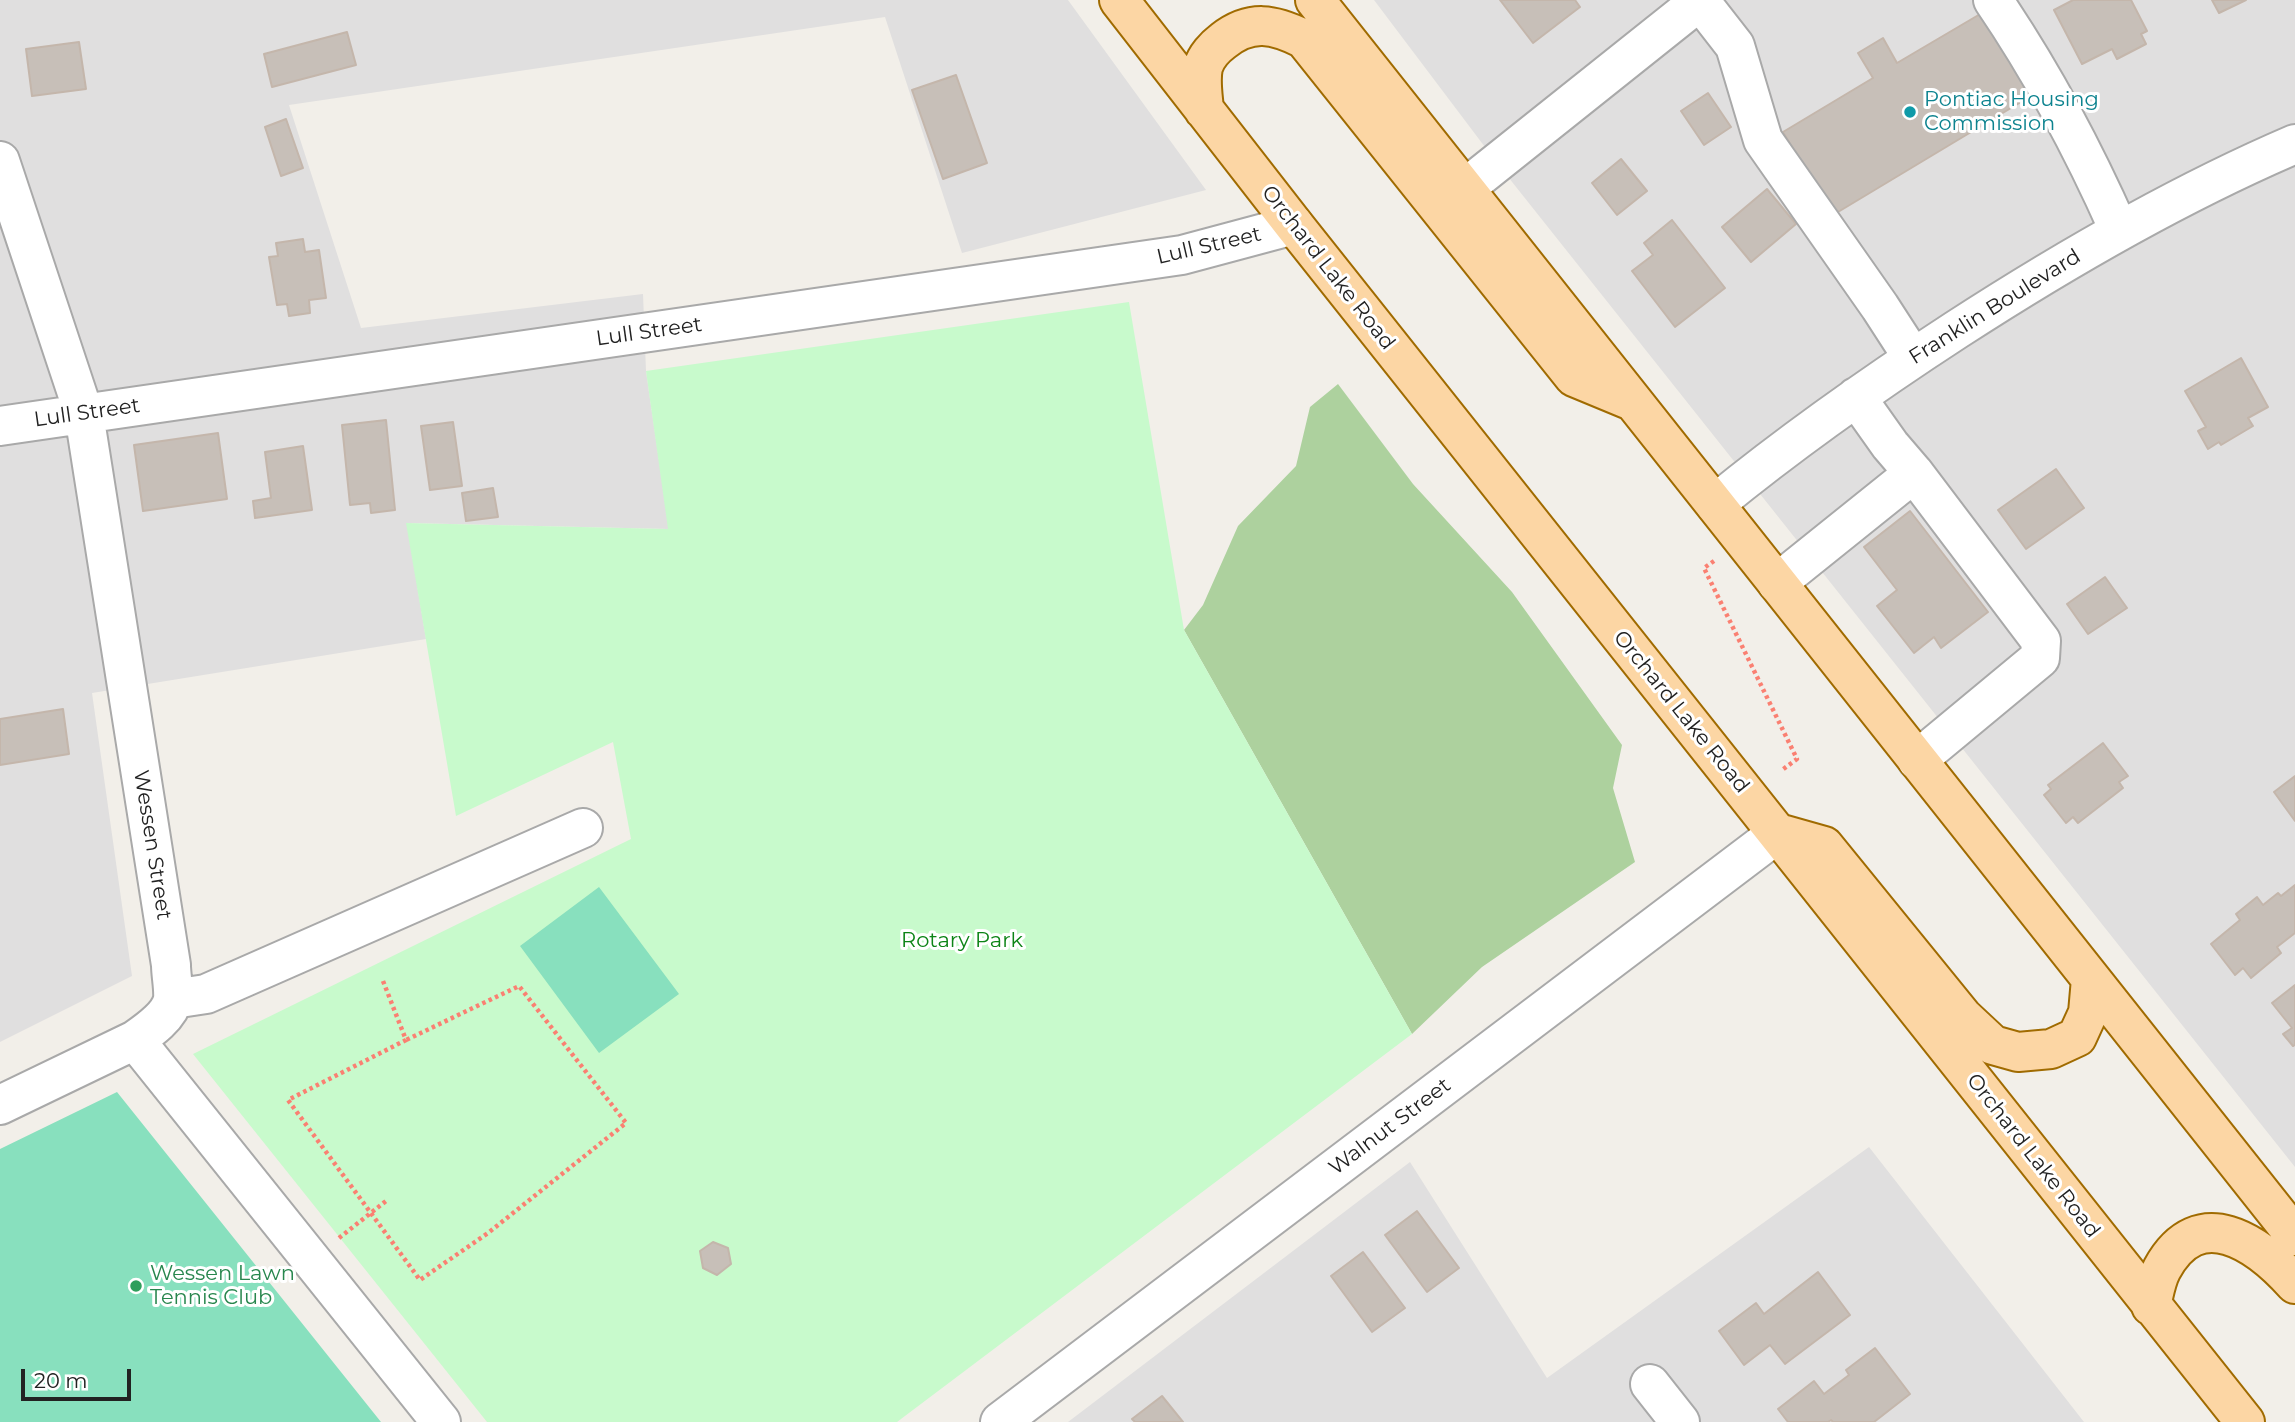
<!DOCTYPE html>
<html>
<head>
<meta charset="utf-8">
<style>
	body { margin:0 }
	#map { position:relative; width:2295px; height:1422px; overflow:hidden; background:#f2efe9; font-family:Montserrat,sans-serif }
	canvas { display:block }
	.scale { position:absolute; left:21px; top:1369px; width:110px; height:32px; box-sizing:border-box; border:4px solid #222; border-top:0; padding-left:9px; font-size:21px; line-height:24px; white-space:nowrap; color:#222; -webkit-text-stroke:5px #fff; paint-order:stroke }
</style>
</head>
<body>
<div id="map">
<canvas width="2295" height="1422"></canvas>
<div class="scale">20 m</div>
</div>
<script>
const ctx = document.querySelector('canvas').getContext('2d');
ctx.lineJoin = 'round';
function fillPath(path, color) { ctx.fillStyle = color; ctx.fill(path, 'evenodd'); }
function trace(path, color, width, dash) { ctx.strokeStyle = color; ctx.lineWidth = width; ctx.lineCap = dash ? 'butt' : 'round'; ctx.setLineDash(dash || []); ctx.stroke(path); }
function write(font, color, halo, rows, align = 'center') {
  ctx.font = font + ' Montserrat,sans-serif'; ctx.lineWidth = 6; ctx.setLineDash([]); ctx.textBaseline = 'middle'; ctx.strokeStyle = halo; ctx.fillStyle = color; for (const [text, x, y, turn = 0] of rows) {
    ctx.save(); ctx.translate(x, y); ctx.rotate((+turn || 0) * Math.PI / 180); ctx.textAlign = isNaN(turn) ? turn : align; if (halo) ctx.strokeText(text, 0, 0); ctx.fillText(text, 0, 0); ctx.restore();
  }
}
fillPath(new Path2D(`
	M0,0H1068L1206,190L962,253L885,17L289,105L361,328L643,294L646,371L669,529L407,523L426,639L92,693L132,976L0,1042Z
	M1374,0H2295V1167L1497,163Z
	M1869,1147L2084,1422H1068L1410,1162L1547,1378Z`), '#e0dfdf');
fillPath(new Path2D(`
	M1338,384L1413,484L1512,592L1622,745L1613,788L1635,862L1482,967L1412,1034L1184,630L1203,605L1238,526L1296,466L1310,407Z`), '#add19e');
fillPath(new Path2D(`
	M1129,302L1184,630L1412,1034L897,1422H487L193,1054L631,839L613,742L456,816L406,523L668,529L646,371Z`), '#c8facc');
fillPath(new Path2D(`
	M599,887L679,994L599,1053L520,946Z
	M117,1092L381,1422H0V1149Z`), '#88e0be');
const building = new Path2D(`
	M1500,0H1575L1580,7L1533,43Z
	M2073,0H2131L2147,31L2141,34L2146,44L2117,59L2112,49L2082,64L2054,10Z
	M2212,0H2246L2219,13Z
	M1987,10L2036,93L1833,215L1783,132L1873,78L1858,53L1883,38L1897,63Z
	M347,32L356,65L272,87L264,54Z
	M79,42L86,89L32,96L26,49Z
	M956,75L987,163L943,179L912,90Z
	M1708,93L1731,127L1704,145L1681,111Z
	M286,119L303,168L281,176L265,127Z
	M1621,159L1647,191L1617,215L1592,183Z
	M1767,189L1796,224L1751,262L1722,227Z
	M1672,220L1725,288L1675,327L1632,271L1653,255L1644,243Z
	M303,239L305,252L319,250L326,298L309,300L310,313L289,316L287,304L277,305L269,257L278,256L276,243Z
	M2241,358L2268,407L2248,418L2253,426L2221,445L2219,442L2208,449L2198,431L2206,427L2185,391Z
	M386,420L395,510L371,513L370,503L350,505L342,425Z
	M453,422L462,486L430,490L421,426Z
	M218,433L227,499L143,511L134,445Z
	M303,446L312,510L255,518L253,501L271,498L265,452Z
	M2056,469L2084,508L2026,549L1998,510Z
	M493,488L498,517L466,521L462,493Z
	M1910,511L1988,612L1941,648L1934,637L1914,653L1877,606L1897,590L1864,547Z
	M2105,577L2127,608L2088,634L2067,604Z
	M63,709L69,754L0,765V719Z
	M2103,743L2128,776L2119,782L2123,788L2078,823L2073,817L2066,823L2044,795L2051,789L2048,785Z
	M2295,776V821L2274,792Z
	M2295,885V933L2277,947L2281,953L2251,978L2243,968L2235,975L2211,944L2240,920L2236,914L2257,897L2263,905L2278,893L2281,896Z
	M2295,985V1045L2293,1046L2283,1034L2292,1028L2272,1003Z
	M1417,1211L1459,1268L1427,1292L1385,1235Z
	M713,1242L728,1248L731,1264L717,1275L703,1268L700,1251Z
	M1363,1252L1405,1308L1372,1332L1331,1276Z
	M1818,1272L1850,1315L1785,1364L1770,1345L1744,1365L1719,1331L1756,1303L1764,1314Z
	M1875,1348L1910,1394L1874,1422H1833L1831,1420L1828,1422H1788L1778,1409L1814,1381L1824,1394L1849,1375L1846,1370Z
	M1162,1396L1183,1422H1135L1132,1419Z`);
fillPath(building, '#c7bfb8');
trace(building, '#c4b6ab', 2);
const minor = new Path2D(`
	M1993,0C2042,72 2084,151 2119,230
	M1700,1L1735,46L1763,140L1880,307L1913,358
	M0,161L84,414L171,965C171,975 174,989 173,999C170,1016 148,1031 135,1040L441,1422
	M1464,189L1701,0
	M1856,397L1890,445L1914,473L2041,641L2040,658L1917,760
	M0,426L1182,255L1294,225
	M1715,504C1792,441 1873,384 1956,330C2064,260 2176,195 2295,144
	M1777,583L1914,473
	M173,999L206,994L583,828
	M0,1105L135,1040
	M1650,1384L1680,1422
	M1000,1422L1778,833`);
const major = new Path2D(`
	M1119,0L1294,225L2245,1422
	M1315,0L2295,1236
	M1204,110C1203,96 1200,81 1203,67C1206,57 1215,47 1223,41C1251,19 1274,24 1304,39L1574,377L1632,401
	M1778,833L1824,846L1963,1017L1993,1045L2018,1052L2051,1049L2077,1037L2088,1013L2091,979
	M2151,1306C2154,1294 2156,1280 2162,1269C2199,1201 2258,1243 2295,1284`);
trace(minor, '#a9a9a9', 42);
trace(major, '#a06b00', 42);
trace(new Path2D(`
	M1714,561L1704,568L1797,759L1782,770
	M383,981L406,1040L288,1100L420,1280L488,1233L626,1123L519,986L406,1040
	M339,1238L386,1201`), '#fa8072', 4.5, [3.5, 3.5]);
trace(minor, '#fff', 38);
trace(major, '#fcd6a4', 38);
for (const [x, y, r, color] of [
	[1910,112,7,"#0f9aa8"],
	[136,1286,7,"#2e9e5b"]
]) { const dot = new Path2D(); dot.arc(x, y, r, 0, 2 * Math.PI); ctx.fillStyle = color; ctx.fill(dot); trace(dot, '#fff', 2.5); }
write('21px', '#0d838f', '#fff', [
	["Pontiac Housing",1924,100],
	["Commission",1924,124]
], 'left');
write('21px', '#222', '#fff', [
	["Lull Street",1209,246,-13],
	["Orchard Lake Road",1328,268,52],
	["Franklin Boulevard",1995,307,-32],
	["Lull Street",649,332,-8],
	["Lull Street",87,413,-8],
	["Orchard Lake Road",1681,712,51],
	["Wessen Street",152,845,81],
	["Walnut Street",1390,1127,-37],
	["Orchard Lake Road",2033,1156,52]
]);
write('21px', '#0c8416', '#fff', [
	["Rotary Park",962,941]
]);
write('21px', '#27864d', '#fff', [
	["Wessen Lawn",150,1274],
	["Tennis Club",150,1298]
], 'left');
</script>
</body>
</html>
